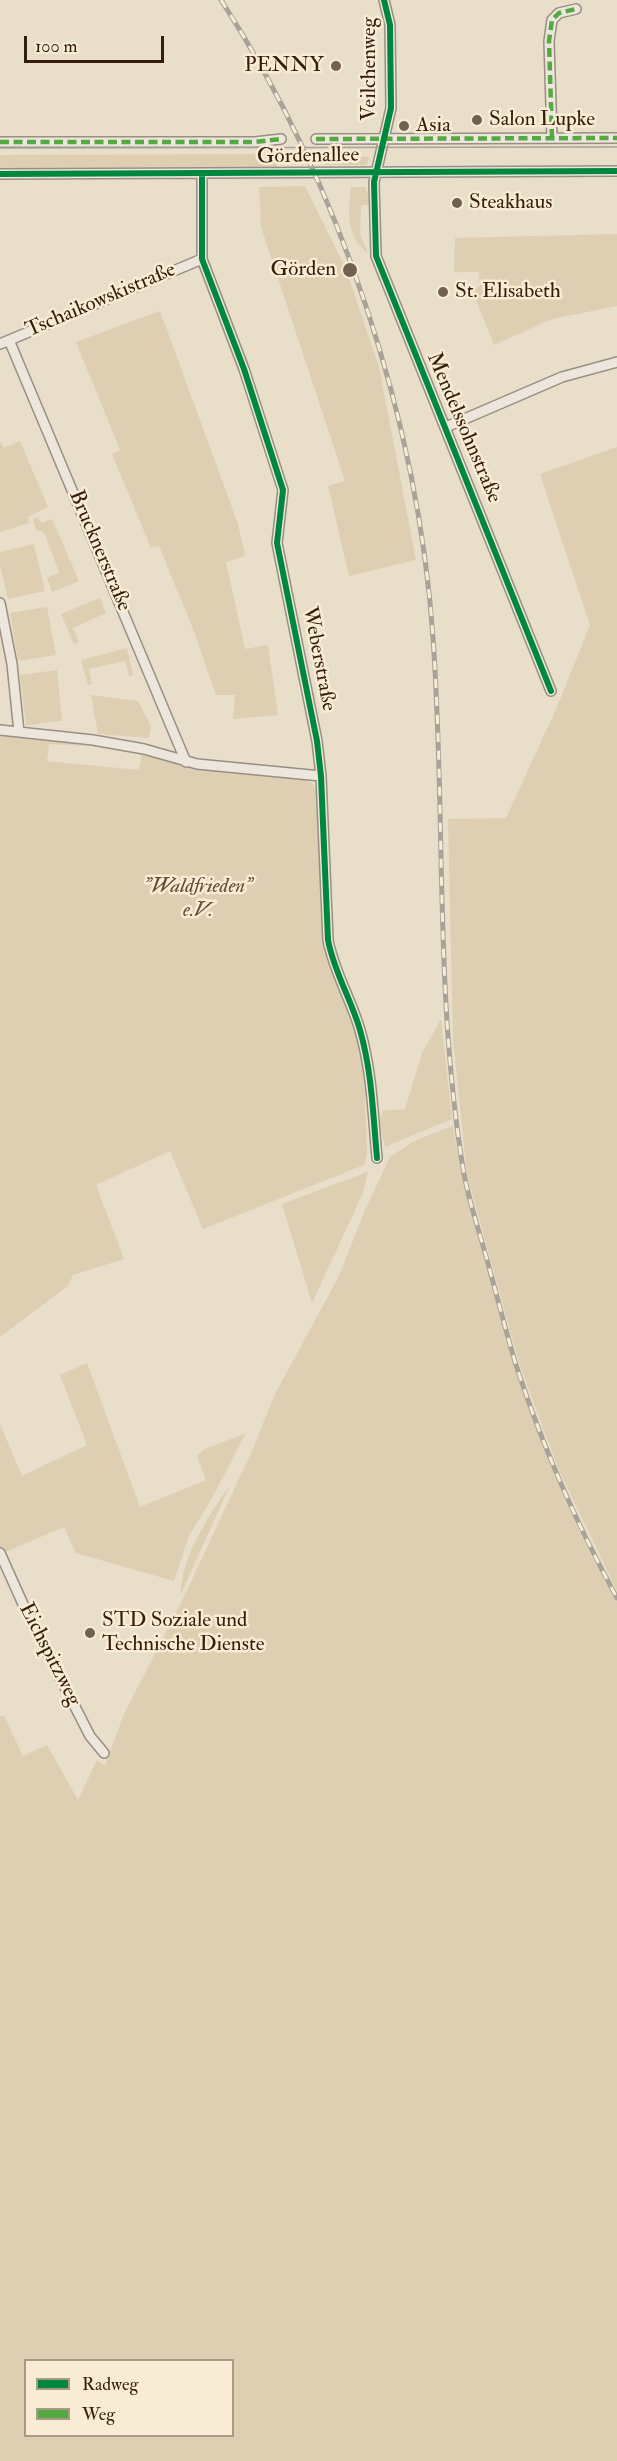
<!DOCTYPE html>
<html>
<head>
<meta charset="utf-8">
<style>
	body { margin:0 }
	#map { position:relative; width:617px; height:2461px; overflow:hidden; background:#e9deca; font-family:"IM FELL Double Pica",serif }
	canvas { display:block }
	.legend { position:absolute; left:24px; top:2359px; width:210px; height:78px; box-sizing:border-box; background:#f9ecd4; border:2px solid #aa9984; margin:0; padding:8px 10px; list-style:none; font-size:18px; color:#341d0d }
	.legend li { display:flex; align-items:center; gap:12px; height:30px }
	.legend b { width:30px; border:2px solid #aa9984 }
	.scale { position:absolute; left:24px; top:36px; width:140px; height:27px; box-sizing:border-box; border:3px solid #341d0d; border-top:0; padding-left:8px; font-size:18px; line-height:21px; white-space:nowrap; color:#341d0d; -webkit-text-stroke:4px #f9ecd4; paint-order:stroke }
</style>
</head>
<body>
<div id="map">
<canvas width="617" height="2461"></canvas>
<ul class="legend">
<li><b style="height:8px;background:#00873e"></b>Radweg</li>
<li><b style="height:8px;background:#54a941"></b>Weg</li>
</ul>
<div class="scale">100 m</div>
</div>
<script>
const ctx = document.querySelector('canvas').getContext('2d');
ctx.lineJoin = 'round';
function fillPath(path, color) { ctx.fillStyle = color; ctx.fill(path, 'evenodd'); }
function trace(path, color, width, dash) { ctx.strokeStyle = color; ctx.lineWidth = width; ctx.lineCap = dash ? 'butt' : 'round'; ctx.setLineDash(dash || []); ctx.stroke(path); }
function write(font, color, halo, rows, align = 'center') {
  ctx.font = font + ' "IM FELL Double Pica",serif'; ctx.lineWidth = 5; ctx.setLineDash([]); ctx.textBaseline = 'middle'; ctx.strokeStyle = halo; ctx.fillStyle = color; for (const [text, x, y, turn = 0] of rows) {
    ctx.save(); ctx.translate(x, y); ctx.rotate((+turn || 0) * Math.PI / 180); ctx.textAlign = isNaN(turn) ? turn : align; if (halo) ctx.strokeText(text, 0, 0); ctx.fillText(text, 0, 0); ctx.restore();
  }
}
fillPath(new Path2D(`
	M277,154V167L0,168V155Z
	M321,156L370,157L366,165H326Z
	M305,186L346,269L379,367L416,560L349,576L328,486L345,481L261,227L259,187Z
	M351,187H365L372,205H361L360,234L368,253C346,237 348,211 351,187Z
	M617,234V306L552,319L494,345L472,290L480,286L479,272H454L455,238Z
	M160,311L238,524L245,556L226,562L245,649L268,645L278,715L233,719L235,695H216L193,629L159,546L151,548L112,454L120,450L76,342Z
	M0,441L4,448L20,441L48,507L28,517L29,523L0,532Z
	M617,447V1591L558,1468L520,1366L467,1175L453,1039L448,819L506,818L557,707L590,625L540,474Z
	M37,517L42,523L52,519L79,581L52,592L47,578L59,572L45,535L42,531L36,530L33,519Z
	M34,544L45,591L8,599L0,565V552Z
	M100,598L106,613L73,628L79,642L74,644L61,614Z
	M47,607L56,655L18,661L10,613Z
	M127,648L133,675L129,676L125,661L89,669L92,684L88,685L81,660Z
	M57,670L62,721C52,721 30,726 26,725L20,675Z
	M91,695L138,701L151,726L149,738L98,734Z
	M0,734L88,746L49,744L47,761L139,770L142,753L192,768L304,780L312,783L316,790L323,936L328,961L352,1019L359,1028L364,1069L367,1154L364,1165L203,1229L170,1151L96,1185L124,1259L73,1275L68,1286L0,1337Z
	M441,1019L452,1119L385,1147L379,1122L383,1111L405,1109L422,1053Z
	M453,1126C462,1181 477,1232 492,1285C522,1393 559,1505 617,1602V2461H0V1716H4L23,1756L47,1745L78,1800L97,1760L105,1766L124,1714L182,1601L252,1451L274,1396L339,1276L365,1210L390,1157L414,1141ZM232,2360V2436H26V2360Z
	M368,1172L363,1193L312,1303L282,1204Z
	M87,1363L140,1507L206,1480L197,1456L203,1450L246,1433L212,1498L189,1536L174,1581L76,1553L64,1527L3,1553L0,1547V1424L22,1476L87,1445L60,1375Z
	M230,1485L181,1594C181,1556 209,1516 230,1485Z`), '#deceb2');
const minor = new Path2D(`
	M384,0L390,25L391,108L374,182L376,256L551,691
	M552,138L549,41L552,20L559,13L576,9
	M316,139L617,138
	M0,142H255L281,139
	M0,174L617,171
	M202,174V259L244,369L283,490L277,543L317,741L321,776L328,940C334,972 351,999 360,1030C372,1072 373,1115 377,1158
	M9,340L186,762
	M0,344L202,259
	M446,427L562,377L617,362
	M0,603L12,664L19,732
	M0,730L93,740L144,749L197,764L321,776
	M0,1553L27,1613L90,1736L104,1753`);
trace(minor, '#988f82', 12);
trace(minor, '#ece6dd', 9);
trace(new Path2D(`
	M0,148L617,147`), '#a9a299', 1.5);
const rail = new Path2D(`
	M221,0C340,184 418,420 433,638C446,817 434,996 464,1174C470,1206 482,1239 490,1271C499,1303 507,1336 517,1368C543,1447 577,1525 617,1598`);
trace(rail, '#a9a299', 5);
trace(rail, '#f9ecd4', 3, [9]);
trace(new Path2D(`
	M552,138L549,41L552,20L559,13L576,9
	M316,139L617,138
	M0,142H255L281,139`), '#54a941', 4.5, [9, 4.5]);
trace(new Path2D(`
	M384,0L390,25L391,108L374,182L376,256L551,691
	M0,174L617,171
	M202,174V259L244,369L283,490L277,543L317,741L321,776L328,940C334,972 351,999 360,1030C372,1072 373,1115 377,1158`), '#00873e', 6);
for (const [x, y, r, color] of [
	[336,66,6,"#73614f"],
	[477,120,6,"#73614f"],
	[404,126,6,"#73614f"],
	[457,203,6,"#73614f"],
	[350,270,8,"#73614f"],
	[443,292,6,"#73614f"],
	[90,1633,6,"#73614f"]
]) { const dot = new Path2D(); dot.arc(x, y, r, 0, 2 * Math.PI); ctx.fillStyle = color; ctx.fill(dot); trace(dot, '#f9ecd4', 2); }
write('21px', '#341d0d', '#f9ecd4', [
	["PENNY",324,66,"right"],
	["Salon Lupke",489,120],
	["Asia",416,126],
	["Steakhaus",469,203],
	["Görden",336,270,"right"],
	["St. Elisabeth",455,292],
	["STD Soziale und",102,1621],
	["Technische Dienste",102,1645]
], 'left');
write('21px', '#341d0d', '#f9ecd4', [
	["Veilchenweg",370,69,-90],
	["Gördenallee",308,157,-1],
	["Tschaikowskistraße",101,301,-23],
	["Mendelssohnstraße",463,428,67],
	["Brucknerstraße",99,551,67],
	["Weberstraße",318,659,79],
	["Eichspitzweg",49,1655,63]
]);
write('italic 21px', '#644e39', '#f9ecd4', [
	["\"Waldfrieden\"",198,887],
	["e.V.",198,911]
]);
</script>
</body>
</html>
